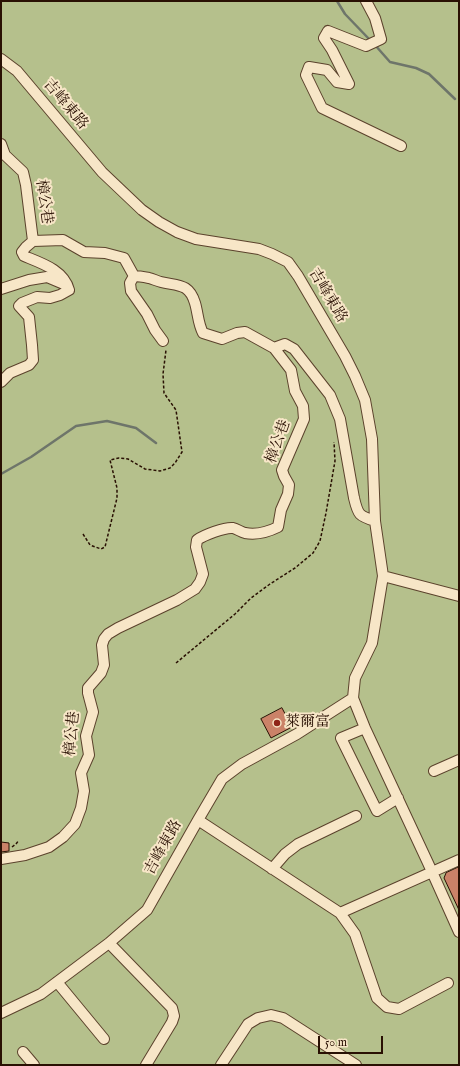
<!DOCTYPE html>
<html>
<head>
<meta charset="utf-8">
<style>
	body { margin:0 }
	#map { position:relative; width:460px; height:1066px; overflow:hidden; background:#f2d8a9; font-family:"IM FELL English",serif }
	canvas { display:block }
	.frame { position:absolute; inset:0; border:2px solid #291003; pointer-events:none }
	.scale { position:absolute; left:318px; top:1036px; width:65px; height:18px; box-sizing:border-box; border:2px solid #291003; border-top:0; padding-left:5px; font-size:12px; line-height:14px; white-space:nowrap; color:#291003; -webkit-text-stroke:3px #f7e6c7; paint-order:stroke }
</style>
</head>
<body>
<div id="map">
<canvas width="460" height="1066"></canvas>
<div class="frame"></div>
<div class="scale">50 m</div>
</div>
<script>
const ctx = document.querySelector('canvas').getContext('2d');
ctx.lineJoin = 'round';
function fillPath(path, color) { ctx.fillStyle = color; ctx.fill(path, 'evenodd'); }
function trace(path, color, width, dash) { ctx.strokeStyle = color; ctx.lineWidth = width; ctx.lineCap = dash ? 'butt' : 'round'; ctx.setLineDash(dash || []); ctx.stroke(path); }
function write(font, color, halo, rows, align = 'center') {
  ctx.font = font + ' "IM FELL English","Noto Serif TC",serif'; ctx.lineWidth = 4; ctx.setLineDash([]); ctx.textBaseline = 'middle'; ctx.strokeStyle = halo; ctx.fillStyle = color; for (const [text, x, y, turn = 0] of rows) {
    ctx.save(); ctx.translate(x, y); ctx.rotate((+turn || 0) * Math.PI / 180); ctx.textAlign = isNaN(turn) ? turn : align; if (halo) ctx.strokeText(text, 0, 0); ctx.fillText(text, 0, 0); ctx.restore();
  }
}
fillPath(new Path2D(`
	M1,1H459V1065H1Z`), '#b5c08c');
trace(new Path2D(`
	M337,1L345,14L370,40
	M375,45L390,62L416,68L429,74L455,99
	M1,474L31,457L76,426L107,421L136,428L156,443`), '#6e756a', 2.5);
const building = new Path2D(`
	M282,708L292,727L271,738L261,719Z
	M1,842L9,843V851L1,852Z
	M459,867V910L444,878L446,873Z`);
fillPath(building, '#cb8268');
trace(building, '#291003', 1);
const minor = new Path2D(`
	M366,1L375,18L381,39L366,46L328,31L324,38L332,50L349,84L337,82L327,70L309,67L306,75L322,108L401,146
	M1,59L17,71L102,172L142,210L159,222L177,232L196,239L259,249L272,254L288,262L298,276L345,356L355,376L365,400L372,439L375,521L383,576L372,643L355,678L353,698L365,728L428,863L459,932
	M1,144L5,155L23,172L26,185L33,241L63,240L84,252L105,253L124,258L134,276C139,276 144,277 149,278C153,279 157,281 161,282C178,286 189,283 195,303C198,313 198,324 203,333L222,339L237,333L245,332L274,348L291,370L295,391L303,406L304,419L282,470L284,476L289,485L288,494L281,510L278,527C268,532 256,535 245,533C241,532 237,529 233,528C225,527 204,535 197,540L196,547L203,574L200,582L195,589L177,600L118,628L108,634L104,639L102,645L104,665L101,673L88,688V693L93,712L86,736L89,755L81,773L84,791L81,808L75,824L63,837L49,847L25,855L1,859
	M134,276L130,283L131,291L147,314L155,330L163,341
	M1,289L29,280L47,277L66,285
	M274,348L285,344L294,349L330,395L340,419L354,498C358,515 359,516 375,521
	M1,382L10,373L29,365L33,360L32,345L29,317L19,306L22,303L37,297L50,298L60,295L69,290C64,270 41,263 24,256L22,252L26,247L33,241
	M383,576L459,596
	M365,728L341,738L377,811L398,798
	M434,771L459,760
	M198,820L340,913L355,934L377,998L387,1007L399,1009L448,983
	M272,869L285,854L298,844L356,816
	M340,913L459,860
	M109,943L172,1008L174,1016L172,1022L146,1065
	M57,982L104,1039
	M1,1013L41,994L109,943L147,910L198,820L222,779L242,764L297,734L353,698
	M23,1052L34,1065
	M221,1065L248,1024L258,1018L271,1015L283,1018L356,1065`);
trace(minor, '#5b422c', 12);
trace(new Path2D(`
	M83,534L90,545L101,549L105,547L117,498V488L110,460L119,458L128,459L145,469L160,471L170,468L175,463L182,452L176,410L164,393L163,374L166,350
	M176,663L235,614L251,598L270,584L295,568L313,553L320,541L326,513L335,461L334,442
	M12,847L16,844L19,840`), '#291003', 1.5, [3, 2]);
trace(minor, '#f7e6c7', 10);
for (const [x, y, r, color] of [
	[277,723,4,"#8f2418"]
]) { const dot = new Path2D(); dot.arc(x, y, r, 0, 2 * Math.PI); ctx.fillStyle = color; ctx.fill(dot); trace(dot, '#f7e6c7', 1.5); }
write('15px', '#291003', '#f7e6c7', [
	["吉峰東路",65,105,50],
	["樟公巷",43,202,82],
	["吉峰東路",327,296,59],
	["樟公巷",279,442,-70],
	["樟公巷",73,734,-84],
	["吉峰東路",164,848,-61]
]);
write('15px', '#291003', '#f7e6c7', [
	["萊爾富",285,723]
], 'left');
</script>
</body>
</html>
